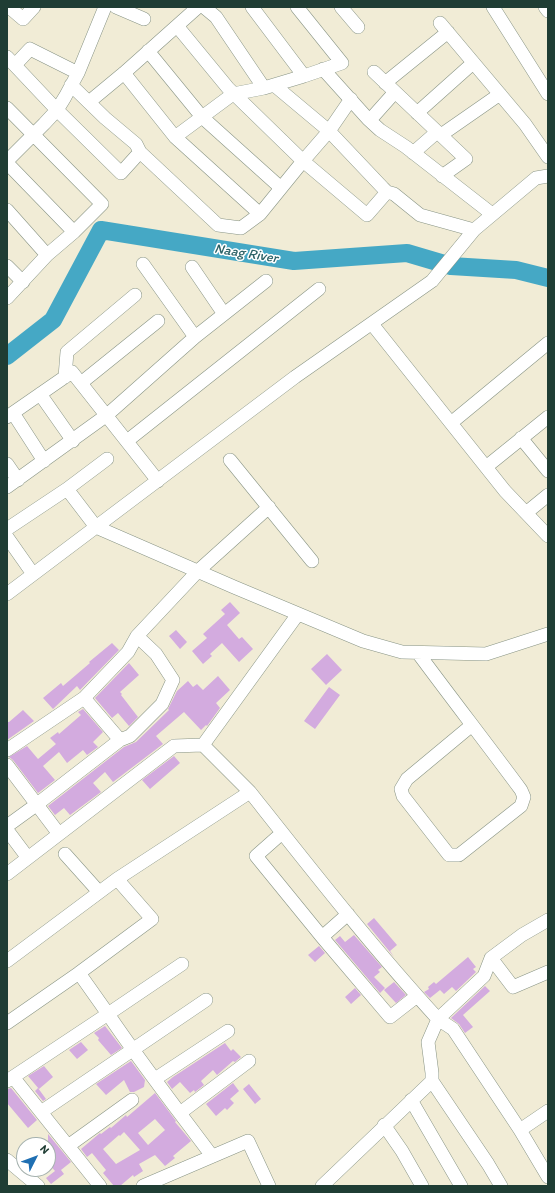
<!DOCTYPE html>
<html>
<head>
<meta charset="utf-8">
<style>
	body { margin:0 }
	#map { position:relative; width:555px; height:1193px; overflow:hidden; background:#f1ecd6; font-family:Itim,sans-serif }
	canvas { display:block }
	.frame { position:absolute; inset:0; border:8px solid #1f3d34; pointer-events:none }
	.north { position:absolute; left:16px; top:1137px; width:40px; height:40px; box-sizing:border-box; background:#fff; border:1px solid #a5b1ae; border-radius:50%; rotate:48deg; font-size:11px; font-weight:700; line-height:16px; text-align:center; color:#1f3d34 }
	.north::after { content:''; display:block; margin:auto; width:14px; height:18px; background:#1f6fb2; clip-path:polygon(50% 0,100% 100%,50% 72%,0 100%) }
</style>
</head>
<body>
<div id="map">
<canvas width="555" height="1193"></canvas>
<div class="frame"></div>
<div class="north">N</div>
</div>
<script>
const ctx = document.querySelector('canvas').getContext('2d');
ctx.lineJoin = 'round';
function trace(path, color, width, dash) { ctx.strokeStyle = color; ctx.lineWidth = width; ctx.lineCap = dash ? 'butt' : 'round'; ctx.setLineDash(dash || []); ctx.stroke(path); }
function fillPath(path, color) { ctx.fillStyle = color; ctx.fill(path, 'evenodd'); }
function write(font, color, halo, rows, align = 'center') {
  ctx.font = font + ' Itim,sans-serif'; ctx.lineWidth = 3; ctx.setLineDash([]); ctx.textBaseline = 'middle'; ctx.strokeStyle = halo; ctx.fillStyle = color; for (const [text, x, y, turn = 0] of rows) {
    ctx.save(); ctx.translate(x, y); ctx.rotate((+turn || 0) * Math.PI / 180); ctx.textAlign = isNaN(turn) ? turn : align; if (halo) ctx.strokeText(text, 0, 0); ctx.fillText(text, 0, 0); ctx.restore();
  }
}
trace(new Path2D(`
	M7,356L53,320L101,230L294,261L407,253L451,266L516,270L548,278`), '#45a8c5', 18);
fillPath(new Path2D(`
	M230,602L240,613L227,625L239,639L242,637L253,649L239,662L222,643L210,654L212,656L203,664L192,651L207,638L203,634L225,614L221,610Z
	M176,630L187,642L180,649L169,636Z
	M112,643L119,650L80,690L77,686L53,709L43,698L61,683L63,686L90,663L89,662Z
	M327,654L342,670L326,685L311,669Z
	M129,663L139,675L120,692L122,694L121,695L138,717L129,726L118,713L112,718L95,698Z
	M218,676L230,690L216,703L220,708L207,726L206,725L201,730L184,712L156,736L163,744L113,782L105,772L93,783L101,792L70,815L64,808L55,815L48,806L124,747L136,742L169,710L168,709L177,691L188,681L193,687L197,684L203,690Z
	M329,687L340,695L315,729L304,721Z
	M83,709L103,732L93,742L98,747L87,755L83,750L67,763L59,752L43,766L55,780L38,793L13,760L9,757L27,746L38,759L56,744L50,738L58,732L59,734L81,715L78,712Z
	M23,710L34,721L7,740V722H9Z
	M174,756L180,763L150,789L142,780Z
	M374,918L397,945L390,951L394,957L367,924Z
	M354,935L382,967L378,970L380,972L374,977L385,988L380,993L335,940L340,936L345,942Z
	M319,946L325,953L315,962L308,955Z
	M468,957L476,967L473,969L476,972L456,991L452,987L444,994L440,990L430,998L424,992L429,989L428,987L434,982L436,984Z
	M394,982L406,995L396,1003L384,990Z
	M485,986L490,991L463,1015L473,1027L465,1033L459,1024L451,1018Z
	M355,988L361,995L351,1004L345,997Z
	M105,1026L122,1048L111,1055L98,1040L99,1038L94,1033Z
	M81,1042L88,1050L77,1059L69,1050Z
	M225,1043L231,1051L233,1049L241,1057L235,1062L233,1061L217,1075L213,1070L201,1081L204,1085L195,1092L194,1090L190,1093L180,1082L172,1089L167,1082L173,1077Z
	M131,1061L145,1080L144,1087L134,1092H130L124,1080L106,1095L96,1084Z
	M44,1066L53,1077L39,1089L28,1076Z
	M233,1083L239,1091L230,1099L234,1103L227,1110L225,1108L216,1116L206,1104Z
	M249,1084L261,1099L255,1104L243,1089Z
	M11,1088L37,1120L28,1128L7,1103V1089Z
	M38,1088L46,1099L43,1101L35,1091Z
	M155,1093L176,1121L175,1122L191,1141L173,1156L175,1158L165,1166L155,1155L139,1164L143,1171L134,1177L133,1175L120,1186H114L103,1173L106,1170L92,1153L87,1157L81,1149L100,1133L101,1134L110,1127L111,1128L126,1115L127,1117ZM155,1119L165,1130L148,1145L138,1133ZM124,1132L140,1150L116,1164L103,1149L119,1135L120,1136Z
	M48,1134L71,1162L61,1170L64,1174L51,1184L46,1178L55,1171L48,1163Z`), '#d3abdf');
const minor = new Path2D(`
	M9,7L23,19L34,7
	M116,7L144,19
	M204,7L216,17L264,88
	M252,7L304,76
	M341,7L358,27
	M493,7L548,94
	M545,7L548,11
	M440,23L525,124L548,157
	M177,26L228,88L303,161L329,131L383,188L387,192L394,194L420,215L474,230
	M148,51L202,117L281,188
	M7,57L57,110L121,173L140,152L136,144L105,118L71,85
	M15,65L30,49L78,73
	M323,69L368,119L380,130L406,147L492,214
	M374,72L466,159L442,176
	M124,73L175,137L260,214L303,161L367,215L387,192
	M385,83L448,32
	M274,85L329,131L351,99
	M89,102L124,73L198,7
	M7,108L102,204L74,232L47,255L7,298
	M417,113L473,63
	M370,120L395,92
	M441,135L500,94
	M175,137L233,94L264,88L304,76L342,63L297,7
	M140,152L218,225L241,228L260,214
	M413,153L437,132
	M7,161L44,124L57,110L65,97L78,73L105,7
	M7,163L74,232
	M7,210L47,255
	M143,264L195,337
	M7,266L23,282
	M192,267L224,314
	M372,324L505,491L548,536
	M65,377L67,352L135,295
	M81,383L158,321
	M40,394L73,441
	M13,413L44,461
	M7,417L72,372L158,481
	M451,423L548,343
	M521,438L548,471
	M127,441L319,289
	M230,460L312,561
	M7,464L18,480
	M486,467L548,417
	M7,487L107,415L195,337L266,281
	M67,489L107,459
	M526,513L548,495
	M7,529L67,489L96,527L234,587L363,641L402,652L486,654L548,634
	M7,537L33,574
	M7,594L295,377L432,281L474,230L536,178L548,176
	M418,653C452,699 487,744 521,790L524,797L521,806L459,855H449L403,796L401,789L407,779L472,725
	M84,698L128,652L137,636L198,571L269,507
	M203,745L298,614
	M7,750L84,698L120,740
	M7,765L59,834
	M7,826L36,805L120,740L130,736L162,704L173,680L156,654L137,636
	M7,830L28,858
	M282,833L256,856L322,937L390,1017L417,996
	M65,854L99,892
	M7,874L174,746L203,745L250,792
	M117,879L152,919L79,973L108,1014L182,964
	M548,920L522,935L491,958L484,976L438,1019L453,1029L520,1130L548,1177
	M322,937L348,914
	M491,958L513,987L548,972
	M7,961L117,879L250,792C311,869 372,947 438,1019L428,1042L432,1073V1081L322,1186
	M7,1023L79,973
	M13,1077L108,1014C141,1063 177,1109 212,1156
	M155,1079L228,1031
	M7,1081L13,1077L100,1186
	M432,1081L488,1164L501,1186
	M411,1100L461,1186
	M41,1112L206,1000
	M180,1113L249,1061
	M384,1125L402,1151L422,1186
	M520,1130L548,1111
	M68,1146L132,1100
	M7,1160L38,1186
	M143,1186L248,1141L269,1186`);
trace(minor, '#889485', 14);
trace(minor, '#fff', 13);
write('italic 14px', '#2c6267', '#fff', [
	["Naag River",246,254,9]
]);
</script>
</body>
</html>
